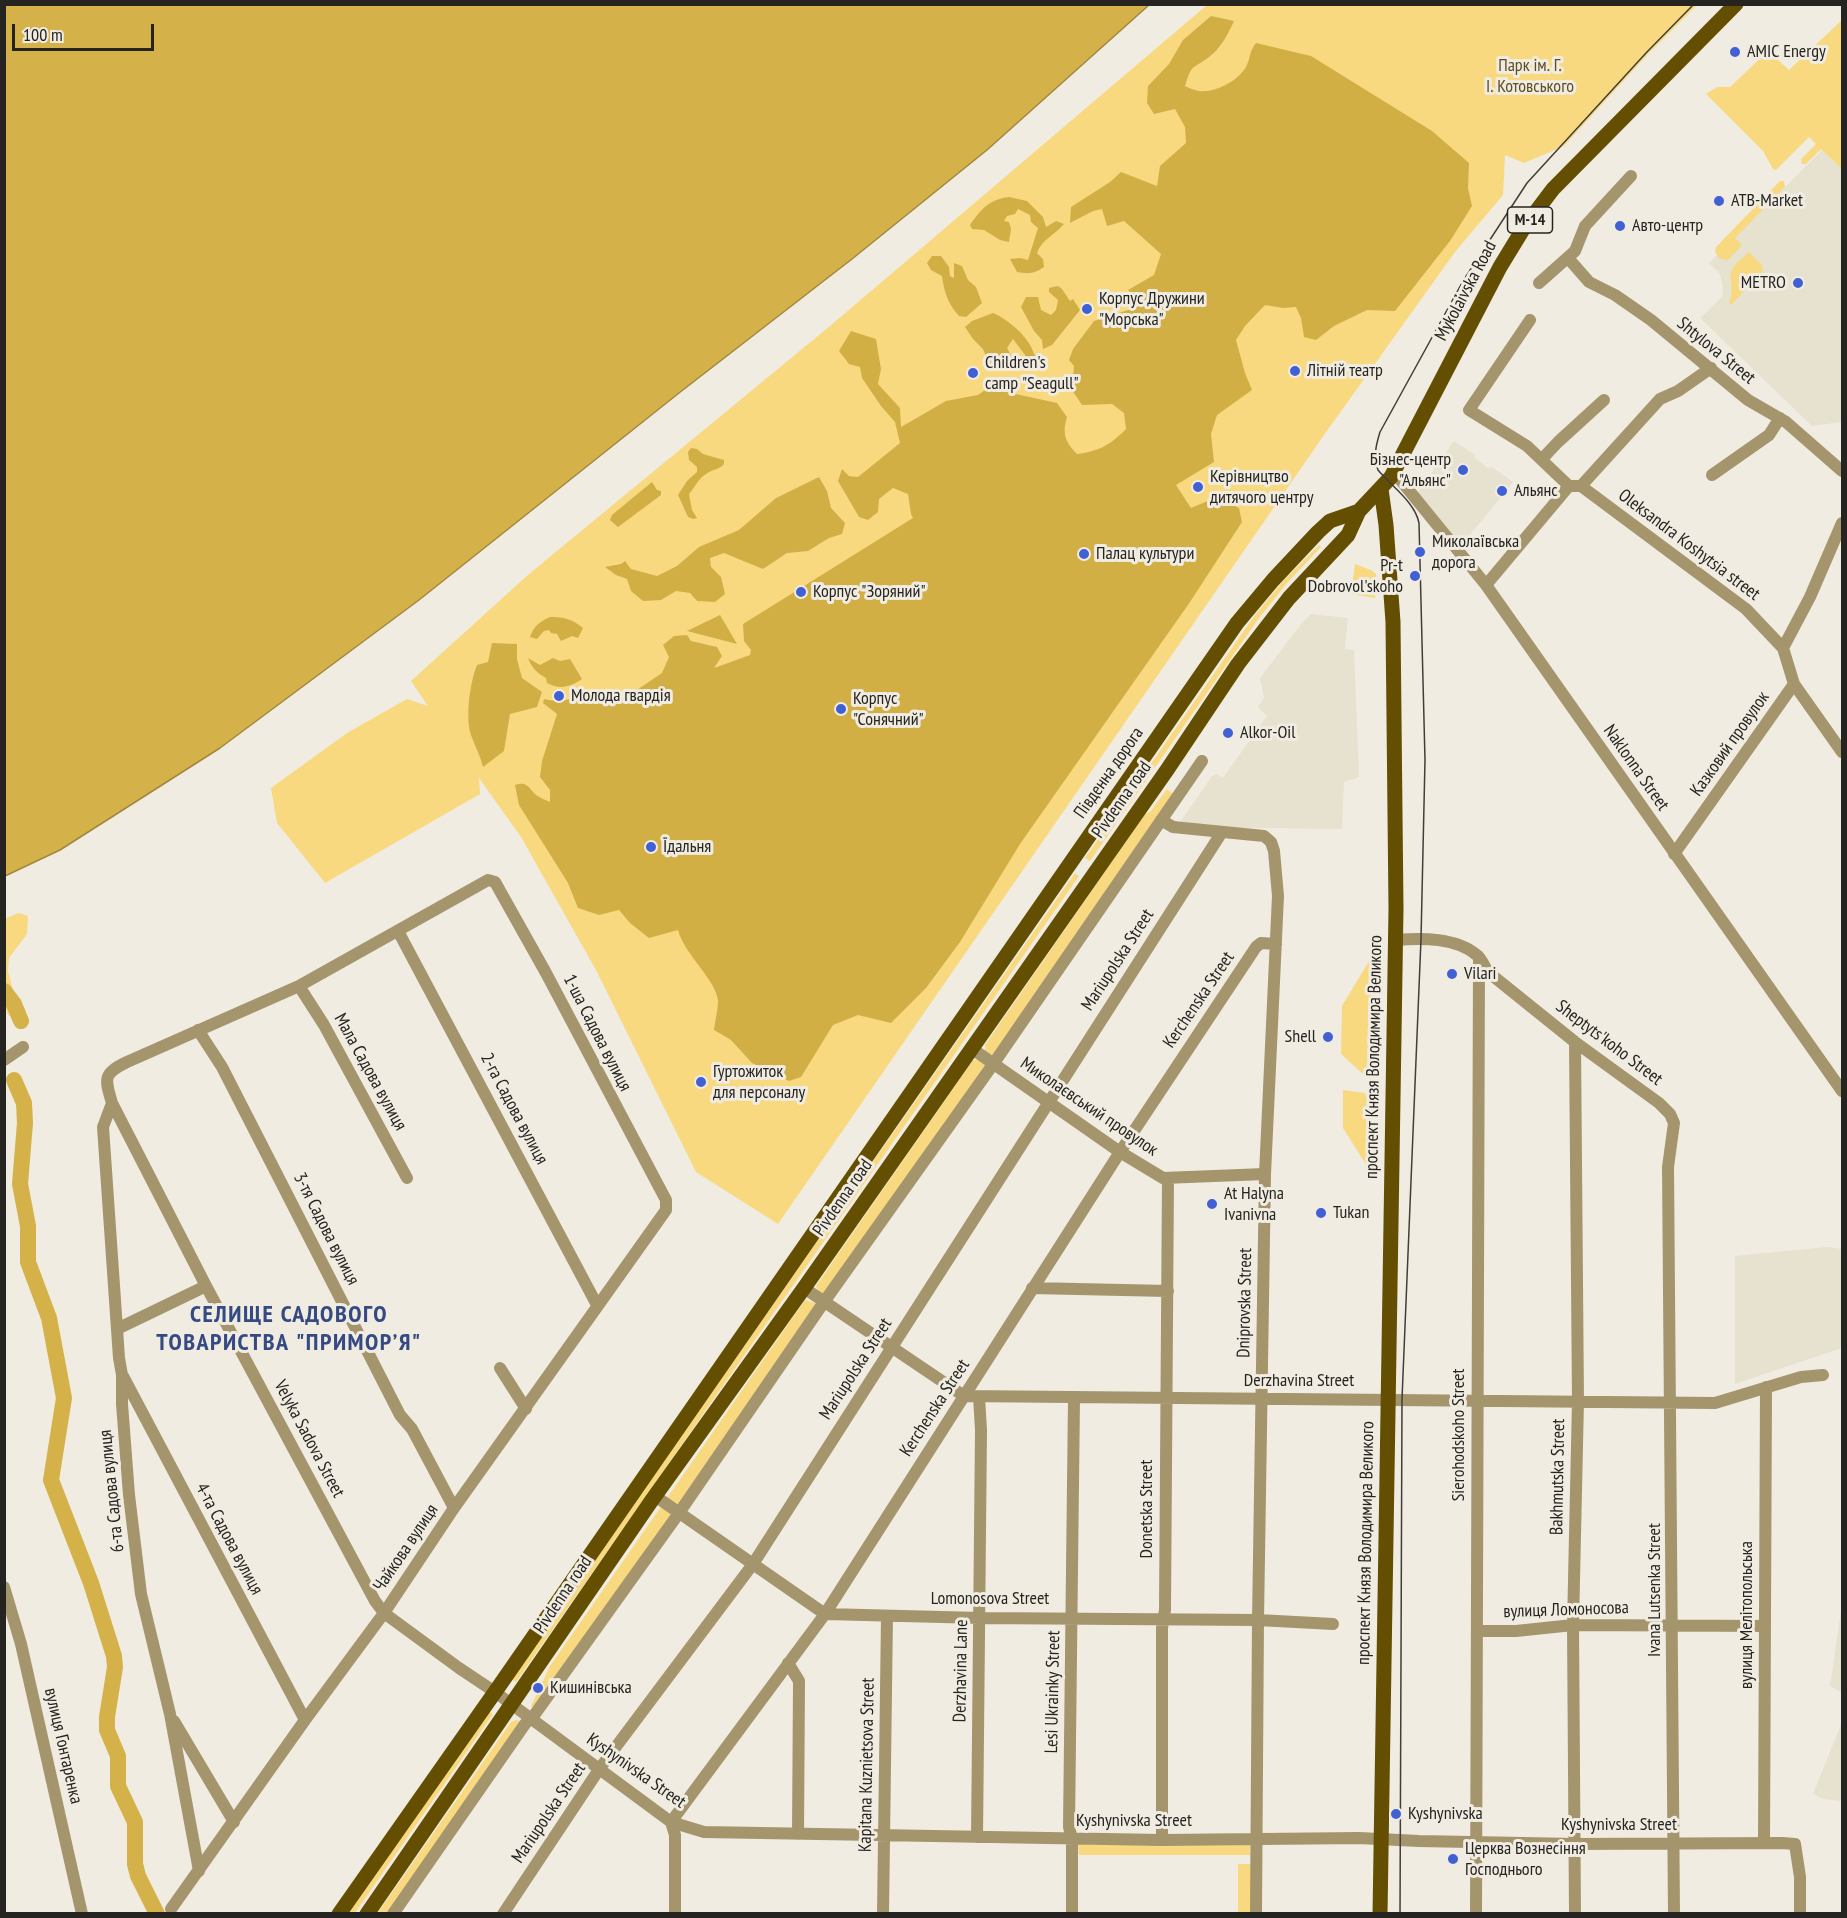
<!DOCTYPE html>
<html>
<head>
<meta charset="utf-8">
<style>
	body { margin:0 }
	#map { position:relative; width:1847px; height:1918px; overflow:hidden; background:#f0ece1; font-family:"PT Sans Narrow",sans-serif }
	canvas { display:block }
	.frame { position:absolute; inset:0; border:6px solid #262421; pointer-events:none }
	.scale { position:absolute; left:12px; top:24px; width:142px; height:27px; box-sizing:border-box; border:3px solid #262421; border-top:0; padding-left:8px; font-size:18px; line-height:21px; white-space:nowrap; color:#262421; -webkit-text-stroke:4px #f0ece1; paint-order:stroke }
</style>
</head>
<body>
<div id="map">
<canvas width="1847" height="1918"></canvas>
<div class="frame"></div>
<div class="scale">100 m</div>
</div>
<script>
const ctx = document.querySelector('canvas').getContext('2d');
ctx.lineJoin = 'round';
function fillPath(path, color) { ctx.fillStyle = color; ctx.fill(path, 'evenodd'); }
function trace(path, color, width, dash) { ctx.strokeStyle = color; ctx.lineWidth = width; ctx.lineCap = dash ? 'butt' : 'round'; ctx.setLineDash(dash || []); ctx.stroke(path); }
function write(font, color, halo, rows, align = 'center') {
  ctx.font = font + ' "PT Sans Narrow",sans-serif'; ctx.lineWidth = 6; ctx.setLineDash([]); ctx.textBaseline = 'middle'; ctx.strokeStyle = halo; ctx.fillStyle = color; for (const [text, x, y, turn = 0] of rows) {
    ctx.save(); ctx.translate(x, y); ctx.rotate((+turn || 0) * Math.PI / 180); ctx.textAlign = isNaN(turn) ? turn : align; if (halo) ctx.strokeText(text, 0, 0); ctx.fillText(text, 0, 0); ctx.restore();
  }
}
fillPath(new Path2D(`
	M1822,150L1842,169V422L1812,426L1700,318L1722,297L1723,288L1720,274L1709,263Z
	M1454,441L1474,454L1475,458L1488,468L1492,467L1513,482L1460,547L1416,495Z
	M1311,614L1348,618L1345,649L1354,650L1359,777L1344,782L1342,829L1177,827L1212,776L1217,774L1223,778L1267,716L1258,707L1264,698L1260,678L1301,624Z
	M1827,1247L1842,1249V1348L1735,1384V1256Z
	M1842,1604V1693L1830,1686Z
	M1842,1722V1801L1823,1799L1813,1794Z`), '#e7e1cf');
fillPath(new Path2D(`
	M1207,5H1697L1648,54L1564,146L1524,163L1505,155L1503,195L1455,252L1324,435L778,1224L696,1172L596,970L521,837L479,778L480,794L325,883L277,823L271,788L347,733L407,699L428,706L411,681L529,574L830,326Z
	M1842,20V169L1821,149L1806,164H1802L1801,159L1816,144L1809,137L1776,170L1773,169L1763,151L1706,94L1717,87H1730L1768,51L1789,70Z
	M1780,181H1784L1785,187L1735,238L1742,245L1728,260L1720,259L1715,252L1716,247Z
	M1749,252L1762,265L1763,271L1731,305L1729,303C1735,290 1728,277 1732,270C1735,263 1744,257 1749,252Z
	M1319,545L1321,547L1288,582L1259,618L1090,861L1085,858L1255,615L1285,579Z
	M1355,564L1371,570L1376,574L1375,598L1351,594Z
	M1167,789L1174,795L997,1054L989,1055L985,1052V1045L1145,814L1150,812Z
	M1075,873L1079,876L516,1682L511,1679Z
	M19,913L28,916L27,934L9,958L8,971L14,994L27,1016L26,1021L18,1022L8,1015L5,1007L4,919Z
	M1375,951V1085L1341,1054L1342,1006Z
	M973,1060H984L987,1066L825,1296L819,1292L816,1286Z
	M1343,1090L1365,1093L1373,1113L1372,1174L1343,1128Z
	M805,1300L815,1303L816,1307L535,1709L531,1706L550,1666Z
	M488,1711L493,1714L355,1913L347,1914Z
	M516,1720L520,1721L389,1913L377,1914L511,1722Z
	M1078,1844L1250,1845V1855H1079Z
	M1238,1864H1251V1913L1238,1914Z`), '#f8d980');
fillPath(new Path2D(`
	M1211,16L1234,21C1228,34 1221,48 1209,57C1192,70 1192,63 1185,86C1189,88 1194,90 1199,91C1216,93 1240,80 1247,65C1251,56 1249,52 1256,43L1311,56L1432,131L1469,163L1468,188L1472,206L1450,241L1395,311L1367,310L1334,326L1316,340L1304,337L1301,318L1296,307L1283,308L1265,305L1245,326L1236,340L1245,373L1252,390L1217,415L1211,434L1214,462L1176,485L1191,508L1217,497L1239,508L1242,522L1190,602L1020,844L960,942L926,988L891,1023L858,1015L833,1025L801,1077L789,1081L752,1063L731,1040L714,1030C715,1021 718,1010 718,1001C717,981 684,954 678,930L649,938L630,923L619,910L599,915L578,908L568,883L519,805L515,785C527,781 528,787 536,795C540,798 546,800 550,802V790L540,777L542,761L557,714L543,703L544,699C561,703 573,699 589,692L595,702L609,703L625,698L662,673L669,657L663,645L674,636L687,635L691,641L717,647L722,656L714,668L750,655L751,650L744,641L743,624L913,518L911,514L908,494L893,488L879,499L878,512L868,520L859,517L838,481L842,469L849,476L858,477L900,443L895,422L881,406L862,378L860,367L849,364L839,351L851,331L876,339L881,369L878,384L900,408L901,427L946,401L978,395L988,388L1057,403L1067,417C1062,433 1065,442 1077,454C1100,451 1110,445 1126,429L1124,413L1112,404L1082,405L1072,390L1074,366L1069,360L1073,349L1094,321L1134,308L1135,297L1128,290L1154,275L1161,254L1124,221L1107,226L1102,209L1093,211L1070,223L1071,207L1110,182L1121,172L1157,186L1160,166L1186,143L1185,127L1175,109L1154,114L1147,103L1148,86L1169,64L1183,40Z
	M1009,197L1027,201L1043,217L1046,227L1056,221L1064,224C1055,235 1042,239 1037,253L1043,259L1044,267C1034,274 1028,274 1017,272L1010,259L1020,258L1028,260L1038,228L1031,222L1030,215L1018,209L1015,214L1007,216L1004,221L1009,222L1011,229L1009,242L1000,240L984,230L972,229L970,225C981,209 990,199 1009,197Z
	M932,256H941L949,267L950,276L954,278V263L962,266L968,280L976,287L982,303L966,317L959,316C948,304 944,292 942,276L931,270L927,263Z
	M1058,286L1062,289L1070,301L1073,299L1080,310L1052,345L1043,349L1042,340L1034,331L1021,307L1026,297H1038L1041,310L1051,315L1056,310L1058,300L1049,292V288Z
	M993,313C1008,319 1030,338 1034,354L1037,356L1026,363L1025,355L1013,339L1007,348L1012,357L1009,365L991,368L983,349L973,339L965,327L972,321Z
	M691,448L697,449L703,454L724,460V464C719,470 712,469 706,474C698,479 695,487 689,494L692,510L697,518L693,519L688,517L678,495L687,481L697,472V467L689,460L688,452Z
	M819,477L827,491L831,508L845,523L842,534L829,538L808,551L787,553L763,569L724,553L710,558L711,567L721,577L725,594L715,602L697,601L690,593L676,591L661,600L643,601L631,591L627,579L616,575L605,567L621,564L625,561L631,569L657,576L677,566L699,547L739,530L776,498Z
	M652,482L657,490L661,491V495L618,527L610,520L612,515Z
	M720,615L737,644L687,631Z
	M550,617C564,617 572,619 583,628L578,638L572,636L561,641L557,634L551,633L549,630L544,631L537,639L530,637C534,626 539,622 550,617Z
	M492,643L517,644V659L522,678L542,692L537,707L510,714L504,751L483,767C480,755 475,746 471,735C465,718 470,682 477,665L488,662Z
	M528,658L540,665L553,658L560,661L570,659L582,679C570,687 560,690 547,683L546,678C538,674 531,667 528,658Z`), '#d2af45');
const water = new Path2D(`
	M4,5L5,4L1149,5L987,150L852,259L679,393L419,600L220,748L60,850L5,876Z`);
fillPath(water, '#d5b249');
trace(water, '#a0873d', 1.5);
trace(new Path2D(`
	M4,991L14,1004L21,1021
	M14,1080L24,1103L25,1123L20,1184L28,1226V1262L49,1318L64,1398L51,1480L91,1583L114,1656L115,1667L107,1717V1730L118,1756V1786L135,1822V1864L138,1876L157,1914`), '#d5b249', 16);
trace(new Path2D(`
	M1568,258L1589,282L1615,295L1651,320L1748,400L1786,422L1842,471
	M1539,283L1575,251L1585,226L1631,176
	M1530,320L1469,410L1527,446L1569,486H1581L1746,609L1783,648L1794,684L1842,752
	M1542,459L1558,442L1604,400
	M1394,472L1486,585L1842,1091
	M1712,475L1769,435L1780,418
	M1581,486L1660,399L1678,391L1711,368
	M1486,585L1569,486
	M1783,648L1810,597L1842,523
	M1161,820L1173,827L1264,836L1271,842L1274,851L1278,896L1265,1174L1258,1620L1256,1914
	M1674,854L1794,684
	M398,931L597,1305
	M1395,940C1421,938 1457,937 1478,956C1482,960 1485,967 1488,972L1575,1042L1659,1103L1670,1114L1674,1123L1668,1167L1674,1914
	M299,986L324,1025L407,1178
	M198,1030L222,1067L400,1415L412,1429L454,1508
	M1575,1042L1578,1401L1573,1625L1575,1914
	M971,1048L1120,1152L1163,1178L1265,1174
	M4,1060L23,1047
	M112,1103L103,1127L119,1358L122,1375V1404L129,1495L141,1594L170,1714L199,1871
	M804,1288L964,1396L1715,1403L1801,1377L1823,1375
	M1032,1288L1168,1291
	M117,1329L206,1286
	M500,1368L526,1409
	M123,1376L305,1720
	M655,1496L825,1614L980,1618L1258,1620L1333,1624
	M4,1587L21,1644L82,1914
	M1477,1631H1516L1573,1625L1765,1626
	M788,1663L799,1681L798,1834
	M174,1721L234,1822
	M977,1837L981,1430L979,1397
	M1162,1840V1628L1165,1610L1168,1178
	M1764,1842L1766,1387
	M171,1909L305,1720L384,1613L454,1508L666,1210V1200L546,973L495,882L488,880L299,986L127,1062C102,1074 105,1079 112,1103L206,1286L375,1601L384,1613L459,1668L495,1692L671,1822L704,1832L1162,1840L1359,1838L1419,1841L1575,1844L1782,1843L1795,1844L1800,1877V1914
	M393,1914L525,1724L535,1714L679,1513L824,1302L994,1063L1202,761
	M503,1914L600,1768L753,1564L1222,832
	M675,1914V1835L671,1822L825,1614L1120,1152L1256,947L1261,943L1276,944
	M883,1914L887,1616
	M1072,1914V1839L1069,1827L1074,1398
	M1476,1914L1479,958`), '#a4956d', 12);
trace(new Path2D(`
	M339,1914L495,1692L1237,623L1273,580L1318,532L1330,521L1359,511
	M367,1914L652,1500L804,1288L1167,770L1238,664L1289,598L1348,535L1359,511L1391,477L1500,267L1525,226L1553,189L1736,4
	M1380,1914L1396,909L1393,622L1386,525L1381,489`), '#634e02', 15);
trace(new Path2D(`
	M1400,1914L1402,1399L1421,939L1425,760L1419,523C1415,502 1391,486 1378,470C1373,457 1376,445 1380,432L1463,281L1527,183L1646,53L1694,4`), '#403e3a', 1.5);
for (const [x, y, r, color] of [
	[1735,52,6,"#4060d3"],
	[1719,201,6,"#4060d3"],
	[1620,226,6,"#4060d3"],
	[1798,283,6,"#4060d3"],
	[1087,309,6,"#4060d3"],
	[1295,371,6,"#4060d3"],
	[973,373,6,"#4060d3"],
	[1463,470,6,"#4060d3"],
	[1198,487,6,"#4060d3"],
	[1502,491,6,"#4060d3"],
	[1420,552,6,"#4060d3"],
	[1084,554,6,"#4060d3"],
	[1415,576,6,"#4060d3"],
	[801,592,6,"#4060d3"],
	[559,696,6,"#4060d3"],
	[841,709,6,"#4060d3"],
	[1228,733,6,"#4060d3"],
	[651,847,6,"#4060d3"],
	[1452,974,6,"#4060d3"],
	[1328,1037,6,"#4060d3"],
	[701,1082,6,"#4060d3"],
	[1212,1204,6,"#4060d3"],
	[1321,1213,6,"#4060d3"],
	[538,1688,6,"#4060d3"],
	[1396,1814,6,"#4060d3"],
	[1453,1859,6,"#4060d3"]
]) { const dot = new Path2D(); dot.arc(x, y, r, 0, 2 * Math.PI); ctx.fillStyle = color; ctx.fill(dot); trace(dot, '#f0ece1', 2); }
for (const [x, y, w] of [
	[1530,220,45]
]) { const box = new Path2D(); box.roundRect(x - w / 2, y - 13, w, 26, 4.5); ctx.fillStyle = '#f0ece1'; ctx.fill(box); trace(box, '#262421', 1.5); }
write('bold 16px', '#262421', null, [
	["М-14",1530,220]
]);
write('18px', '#262421', '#f0ece1', [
	["AMIC Energy",1747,52],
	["ATB-Market",1731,201],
	["Авто-центр",1632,226],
	["METRO",1786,283,"right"],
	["Корпус Дружини",1099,299],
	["\"Морська\"",1099,320],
	["Children's",985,363],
	["camp \"Seagull\"",985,384],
	["Літній театр",1307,371],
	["Бізнес-центр",1451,460,"right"],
	["\"Альянс\"",1451,481,"right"],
	["Керівництво",1210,477],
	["дитячого центру",1210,498],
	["Альянс",1514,491],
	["Миколаївська",1432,542],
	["дорога",1432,563],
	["Палац культури",1096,554],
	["Pr-t",1403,566,"right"],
	["Dobrovol'skoho",1403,587,"right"],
	["Корпус \"Зоряний\"",813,592],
	["Молода гвардія",571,696],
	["Корпус",853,699],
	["\"Сонячний\"",853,720],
	["Alkor-Oil",1240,733],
	["Їдальня",663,847],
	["Vilari",1464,974],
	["Shell",1316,1037,"right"],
	["Гуртожиток",713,1072],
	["для персоналу",713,1093],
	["At Halyna",1224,1194],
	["Ivanivna",1224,1215],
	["Tukan",1333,1213],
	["Кишинівська",550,1688],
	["Kyshynivska",1408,1814],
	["Церква Вознесіння",1465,1849],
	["Господнього",1465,1870]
], 'left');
write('18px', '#5d4e24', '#f0ece1', [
	["Парк ім. Г.",1530,66],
	["І. Котовського",1530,87]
]);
write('18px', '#262421', '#f0ece1', [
	["Mykolaivska Road",1466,291,-62],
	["Shtylova Street",1716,351,39],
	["Oleksandra Koshytsia street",1689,545,37],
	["Казковий провулок",1730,744,-55],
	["Naklonna Street",1636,768,55],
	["Південна дорога",1109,773,-55],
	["Pivdenna road",1122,800,-55],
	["Mariupolska Street",1118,960,-57],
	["Kerchenska Street",1199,1000,-56],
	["1-ша Садова вулиця",597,1033,63],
	["Sheptyts'koho Street",1609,1043,37],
	["проспект Князя Володимира Великого",1374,1057,-89],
	["Мала Садова вулиця",370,1072,61],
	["Миколаєвський провулок",1089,1107,34],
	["2-га Садова вулиця",514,1109,62],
	["Pivdenna road",843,1198,-55],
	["3-тя Садова вулиця",326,1229,63],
	["Dniprovska Street",1245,1303,-89],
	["Mariupolska Street",856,1369,-57],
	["Derzhavina Street",1299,1381],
	["Kerchenska Street",935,1408,-57],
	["Sierohodskoho Street",1459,1435,-90],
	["Velyka Sadova Street",309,1439,62],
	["Bakhmutska Street",1558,1477,-89],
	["6-та Садова вулиця",112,1491,-96],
	["Donetska Street",1147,1509,-90],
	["4-та Садова вулиця",229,1539,62],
	["проспект Князя Володимира Великого",1366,1543,-89],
	["Чайкова вулиця",406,1548,-56],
	["Ivana Lutsenka Street",1655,1590,-90],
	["Pivdenna road",563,1595,-56],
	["Lomonosova Street",990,1599],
	["вулиця Ломоносова",1566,1610,-2],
	["вулиця Мелітопольська",1747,1615,-90],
	["Derzhavina Lane",961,1671,-89],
	["Lesi Ukrainky Street",1053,1692,-89],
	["вулиця Гонтаренка",63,1746,77],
	["Kapitana Kuznietsova Street",867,1765,-89],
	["Kyshynivska Street",636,1771,35],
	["Mariupolska Street",549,1813,-56],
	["Kyshynivska Street",1134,1821],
	["Kyshynivska Street",1619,1825]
]);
ctx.letterSpacing = '1.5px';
write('bold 24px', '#354983', '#f0ece1', [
	["СЕЛИЩЕ САДОВОГО",289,1315],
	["ТОВАРИСТВА \"ПРИМОР’Я\"",289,1343]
]);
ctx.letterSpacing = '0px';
</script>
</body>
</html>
